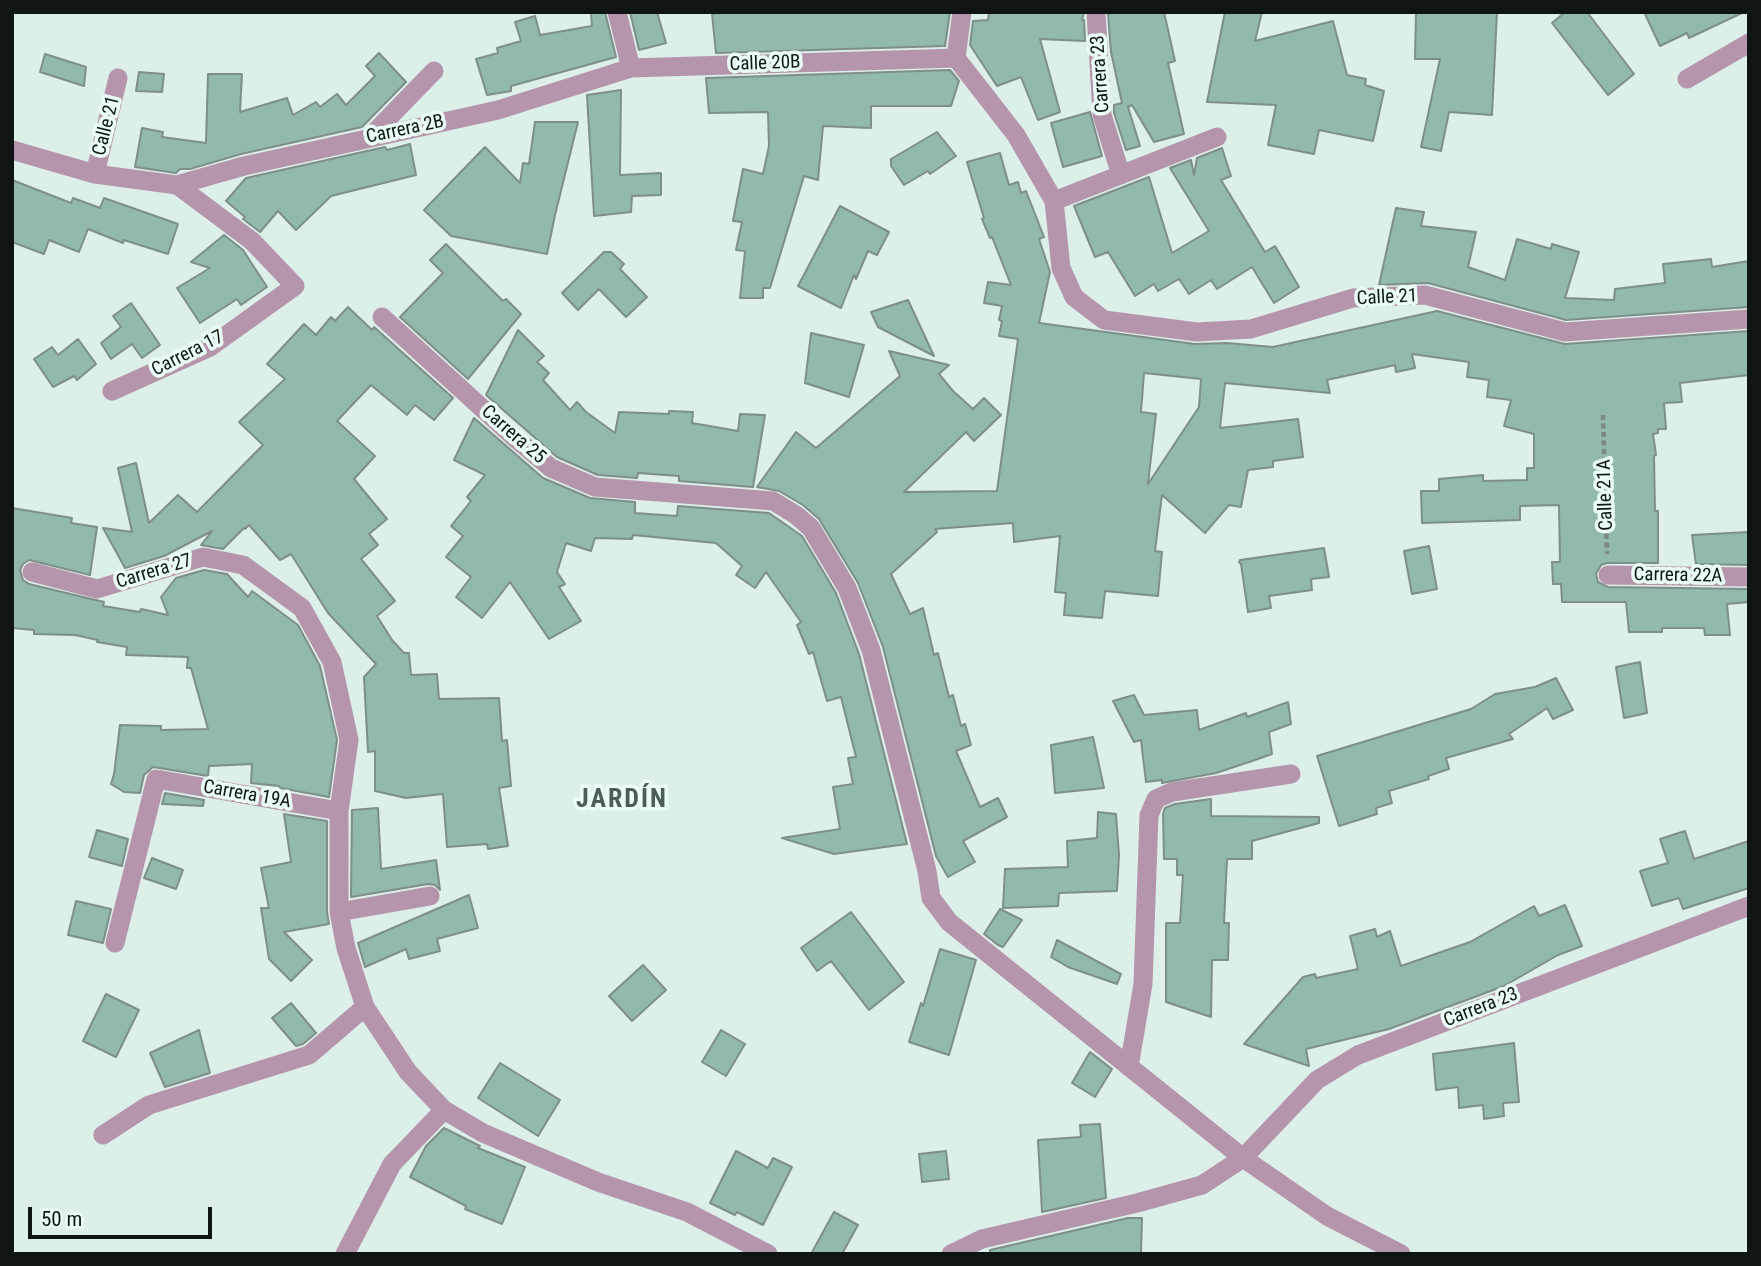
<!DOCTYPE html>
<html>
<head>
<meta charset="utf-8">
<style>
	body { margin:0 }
	#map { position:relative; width:1761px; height:1266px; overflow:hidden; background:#ddefe9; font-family:"Roboto Condensed",sans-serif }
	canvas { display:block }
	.frame { position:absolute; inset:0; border:14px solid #0f1513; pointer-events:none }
	.scale { position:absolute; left:28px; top:1207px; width:184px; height:32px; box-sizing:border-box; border:4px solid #0f1513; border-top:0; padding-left:9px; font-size:21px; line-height:24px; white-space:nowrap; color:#0f1513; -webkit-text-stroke:5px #eafdf6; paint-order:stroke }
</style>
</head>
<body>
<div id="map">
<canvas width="1761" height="1266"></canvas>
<div class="frame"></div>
<div class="scale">50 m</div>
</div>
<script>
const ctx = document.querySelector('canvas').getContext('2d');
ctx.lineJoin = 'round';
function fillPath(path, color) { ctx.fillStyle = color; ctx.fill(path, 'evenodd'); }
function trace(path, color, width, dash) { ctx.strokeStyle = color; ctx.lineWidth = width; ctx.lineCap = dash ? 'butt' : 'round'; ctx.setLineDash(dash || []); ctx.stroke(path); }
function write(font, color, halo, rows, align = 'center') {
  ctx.font = font + ' "Roboto Condensed",sans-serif'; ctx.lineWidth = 7; ctx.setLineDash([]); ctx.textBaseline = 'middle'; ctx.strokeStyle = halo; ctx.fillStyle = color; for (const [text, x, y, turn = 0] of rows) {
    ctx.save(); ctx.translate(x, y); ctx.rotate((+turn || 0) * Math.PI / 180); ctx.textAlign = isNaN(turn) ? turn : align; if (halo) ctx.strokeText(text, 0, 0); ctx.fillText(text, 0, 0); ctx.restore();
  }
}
const building = new Path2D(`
	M591,12H605L616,57L511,86V91L487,95L476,59L498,53L497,48L521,41L515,22L535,16L540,35L592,26Z
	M630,12H657L666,43L639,50Z
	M728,12H950L945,46L716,53L712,14Z
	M989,12H1084L1082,20H1084L1085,41L1040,39L1060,112L1038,120L1021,77L997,86L970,45L973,21L988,20Z
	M1116,12H1164L1175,61L1168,63L1184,134L1154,142L1132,105L1128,107L1140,146L1126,150L1114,113V105L1122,103L1111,52L1108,14Z
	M1225,12H1262L1255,41L1333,21L1347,75L1366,79L1365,85L1384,91L1373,141L1319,130L1314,154L1268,145L1276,105L1207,102Z
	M1416,12H1497L1492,115L1449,112L1441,151L1421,147L1440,59H1415Z
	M1565,12H1587L1634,74L1608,95L1552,23Z
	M1644,12H1744L1689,38L1687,33L1660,46Z
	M379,53L406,82L362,127L241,154L190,169H180L176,173L135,167L142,128L163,132L162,137L206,143L208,74H242L240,112L287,98L293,115L316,102L320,107L337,94L346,105L375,76L366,66Z
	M45,54L86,67L84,86L40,72Z
	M950,70L959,81L951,106H871V128L823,126L818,180L804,176L770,288H763V298H740L745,251L736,250L742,222L733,221L743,169L763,174L769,146L768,112L709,113L706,78Z
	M139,72L164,74L162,92L136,91Z
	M621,90L620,175L661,173V195L632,196L631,212L594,216L587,95Z
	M1090,112L1102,156L1063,167L1051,123Z
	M535,122H578L555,215L547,254L451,236L424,210L485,147L520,183L523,163L529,164Z
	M937,132L956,156L930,174L928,171L904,185L891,166V159Z
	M410,144L416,175L331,196L296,230L278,211L260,232L243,219L245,217L226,201L246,178L385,147L387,150Z
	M1222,148L1231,176L1221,180L1265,252L1275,246L1299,287L1274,303L1252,267L1217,289L1211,280L1189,294L1179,279L1158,291L1154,284L1135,296L1108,252L1095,257L1074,206L1149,177L1172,253L1209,231L1170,168L1191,160L1194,175L1197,158Z
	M1000,153L1009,185L1018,182L1021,193L1026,191L1044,237L1039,239L1050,272L1039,323L1195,344L1227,343L1273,347L1437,311L1565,344L1749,331V375L1680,383L1682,402L1664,403L1666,429H1658V433L1653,434L1656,455L1654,456L1655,511H1658V563H1607L1601,565L1596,574L1598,582L1608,587L1749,589V602L1727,604L1730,635H1705L1704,628H1662V632H1629L1626,602H1562L1561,584H1553L1552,562H1560L1559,505L1520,506V520L1422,523L1421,491H1439V479L1483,475V481L1527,480V468H1534V434L1504,426L1511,400L1487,397L1489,380L1467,377L1469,362L1412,354L1415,368L1396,372L1395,365L1327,380L1330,393L1225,383L1220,428L1298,419L1303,457L1273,461V467L1248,470L1241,507L1229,505L1205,533L1162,495L1155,551L1162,552L1158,596L1105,591L1102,618L1064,615L1066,593L1055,592L1060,536L1014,542L1013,523L935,529L937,532L891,574L910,614L923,608L934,655L938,653L949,697L953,695L961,726L965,724L971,745L956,751L980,807L998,798L1007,817L963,841L975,862L948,877L936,856L883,647L858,583L819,519L803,505L779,491L757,487L796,432L816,448L900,376L889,351L949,365L939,374L953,391L973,409L984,398L1001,415L974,441L966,432L904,492L997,491L1018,339L999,336L1002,321L999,320L1002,306L984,303L988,282L1011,285L992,237L990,238L982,219L984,218L967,162ZM1144,373L1201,379L1199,407L1148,484L1156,414L1141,412Z
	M12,180L71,203L73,198L100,208L104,198L178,224L168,254L124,240L123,243L88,229L79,252L49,240L44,254L12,242Z
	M840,206L889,232L877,255L868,251L856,279L854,275L841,308L798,286Z
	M1396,208L1424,212L1421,226L1476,232L1468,267L1505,280L1517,239L1551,249L1552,244L1579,252L1565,298L1614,300L1615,289L1665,283L1663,264L1711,259L1712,267L1749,261V307L1566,320L1428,283L1379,285Z
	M224,235L243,250L267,287L241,305L237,299L200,323L177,288L210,268L191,262Z
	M446,244L503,301L506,299L521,314L468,379L400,317L443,273L430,260Z
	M604,252H611L624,264L620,269L647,297L626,317L599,289L578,310L562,293Z
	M908,300L934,356L878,327L871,312Z
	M131,303L160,345L142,358L132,344L111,359L101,343L121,327L113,316Z
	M348,307L372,330L374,327L453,398L434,420L415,405L407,415L371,385L337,421L375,456L354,479L387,519L369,534L378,545L361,559L395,601L377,616L392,640L404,653H409L411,675L437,674L439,699L499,698L502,741L507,740L511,786L499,788L508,846L488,849L487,844L447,847L443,794L406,798L375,791V751L368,752L364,677L376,664L328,613L291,554L280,560L249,525L245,529L244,528L223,549L201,545L212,531L164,556L125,568L103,528L132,532L118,468L136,463L149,523L178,495L197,512L263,445L239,422L285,379L267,364L304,324L316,335L331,317L335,321Z
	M518,330L544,356L537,362L549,373L543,380L570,410L577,402L586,412L615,433L619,412L669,414V411L693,412L692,423L738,431L740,414L765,415L753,487L679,481V476L638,473L637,478L598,475L557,457L486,395Z
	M811,333L864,345L849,397L805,383Z
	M78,339L96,364L77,380L74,376L53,387L34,359L52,347L58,355Z
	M474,418L543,478L590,498L635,502V513L677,516L678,506L769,513L802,536L836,593L859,654L907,844L834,854L782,838L840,829L833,787L853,784L848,758L856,757L841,697L827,701L813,652L809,654L797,625L801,622L766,572L755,588L736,575L742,566L716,543L633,535L632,539L595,538L591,551L566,543L557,572L565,584L559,587L581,621L549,639L510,582L482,618L456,597L471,577L446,557L463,536L451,526L471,501L467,497L485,475L454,460Z
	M12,508L72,518L71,523L97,527L90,575L29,560L23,564L20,570L23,580L29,584L104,602L103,606L140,612L141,609L168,615L161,597L176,578L204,570L227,574L248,597L252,591L298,625L320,666L337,740L329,797L280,788L279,786L251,783L252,764L209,766L208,776L153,767L144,775L140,793L124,792L111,784L114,774L120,725L161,726V730L208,729L191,668H187L188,657L126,655L127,647L97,642L98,640L75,635L34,634V630L12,628Z
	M1749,532V565L1696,564L1692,535Z
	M1429,546L1437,589L1412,594L1404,551Z
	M1324,548L1329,577L1311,579L1312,590L1269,596L1271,608L1248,612L1241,564L1239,562L1240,560Z
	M1640,662L1647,713L1624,718L1616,667Z
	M1556,678L1573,710L1553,719L1547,708L1509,734L1513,739L1446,758L1449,769L1428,776L1429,779L1389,791L1392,803L1376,808L1377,814L1339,826L1317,756L1471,709L1495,694L1535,687Z
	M1134,695L1144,715L1197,710L1199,730L1246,713L1247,717L1288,702L1291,724L1269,732L1272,754L1252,761L1216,773L1162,783V780L1146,782L1141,740L1134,742L1113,701Z
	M1093,737L1104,788L1055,793L1051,745Z
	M165,793L204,800L203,806L162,804Z
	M1211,799V816L1319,817V823L1252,841V859H1227L1224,923H1229L1228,960H1212L1211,1017L1166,1002V923H1180L1183,875H1177V859H1164L1163,814L1165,808L1175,804Z
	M378,808L381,869L436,860L440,890L435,885L428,884L351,897L352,810Z
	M1098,812L1116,814L1119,855L1117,891L1059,893L1058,906L1003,908L1005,869L1068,867L1067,841L1097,838Z
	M284,814L327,821V912L329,924L284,932L312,960L291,981L269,959L261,908H269L261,868L291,862Z
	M97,830L128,839L122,866L89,857Z
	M1685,831L1694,859L1749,841V888L1683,909L1679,898L1652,906L1640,871L1668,863L1660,839Z
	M152,858L183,870L176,889L144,878Z
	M469,895L478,928L437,939L440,951L409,959L406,949L365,967L358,943Z
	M76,901L111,909L103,943L68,935Z
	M1565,905L1582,946L1558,955L1504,986L1389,1029L1306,1049L1309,1066L1244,1044L1303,977L1315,974L1316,978L1358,969L1350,936L1375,929L1377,937L1390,931L1401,966L1470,942L1534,906L1539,916Z
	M1000,909L1022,920L1003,947L998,945L984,934Z
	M851,912L904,982L869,1010L831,961L817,971L801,948Z
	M1057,940L1121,974L1117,984L1068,967L1051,957Z
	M940,949L976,960L949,1055L909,1042L921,1003L923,1006Z
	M643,965L666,990L632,1021L609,996Z
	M106,994L139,1010L116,1057L83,1041Z
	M291,1003L316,1033L303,1044L296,1046L272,1018Z
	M199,1030L210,1073L165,1087L150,1053Z
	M721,1030L745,1044L726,1076L702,1062Z
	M1514,1043L1519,1102L1503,1103L1504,1116L1484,1119L1483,1105L1459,1108L1458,1087L1436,1090L1433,1054Z
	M1090,1052L1112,1069L1095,1097L1072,1083Z
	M500,1063L560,1100L538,1136L478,1098Z
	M1100,1124L1106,1198L1042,1212L1038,1140L1081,1137L1080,1125Z
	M444,1128L480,1146L478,1148L525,1167L502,1224L465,1209L466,1206L410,1177L426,1146Z
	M736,1151L768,1168L773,1158L792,1167L763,1225L737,1212L735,1215L710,1203Z
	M946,1151L949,1179L922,1182L919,1154Z
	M834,1212L858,1225L842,1254H811Z
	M1128,1218H1142L1141,1254H990V1250Z`);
fillPath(building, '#92b9ad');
trace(building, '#7e8e89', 2);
trace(new Path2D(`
	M1603,415L1607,554`), '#7a8783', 4.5, [5, 3.5]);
trace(new Path2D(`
	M617,12L631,68
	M1096,12L1102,115L1121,175
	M956,58L1016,135L1054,201L1061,268L1074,297L1104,320L1197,332L1251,329L1353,298L1425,295L1565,332L1749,319
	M956,58L962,12
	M1687,79L1749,43
	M369,138L434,71
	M12,150L95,174L177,185L252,241L295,286L210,347L112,391
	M95,174L118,78
	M177,185L244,166L498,110L631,68L956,58
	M1054,201L1217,137
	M382,317L516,439L551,468L595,487L773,501L796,515L811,528L847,588L871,650L927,871L931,898L949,922L1243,1158L1327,1216L1401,1254
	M32,572L97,589L203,557L243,565L302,608L332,662L349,740L339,811V912L346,948L365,1007L408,1072L444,1110L483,1133L598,1182L687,1212L768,1254
	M1608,575L1749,577
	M339,912L430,896
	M115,943L156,779L339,811
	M1129,1067L1143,984L1149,815L1156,799L1172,792L1291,774
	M103,1135L149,1105L309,1055L365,1007
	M345,1254L392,1164L444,1110
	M951,1254L982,1239L1137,1203L1202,1185L1243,1158L1317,1080L1358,1055L1749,906`), '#b595aa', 19);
write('19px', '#0f1513', '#eafdf6', [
	["Calle 20B",765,64,-2],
	["Carrera 23",1101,74,-94],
	["Calle 21",107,126,-76],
	["Carrera 2B",405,130,-12],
	["Calle 21",1387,298,-3],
	["Carrera 17",188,354,-27],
	["Carrera 25",513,435,41],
	["Calle 21A",1606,495,-92],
	["Carrera 27",154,572,-17],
	["Carrera 22A",1678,576,1],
	["Carrera 19A",247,795,10],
	["Carrera 23",1481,1008,-21]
]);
ctx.letterSpacing = '2px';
write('bold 26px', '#4c5c57', '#eafdf6', [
	["JARDÍN",622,800]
]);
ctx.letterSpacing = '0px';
</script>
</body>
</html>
